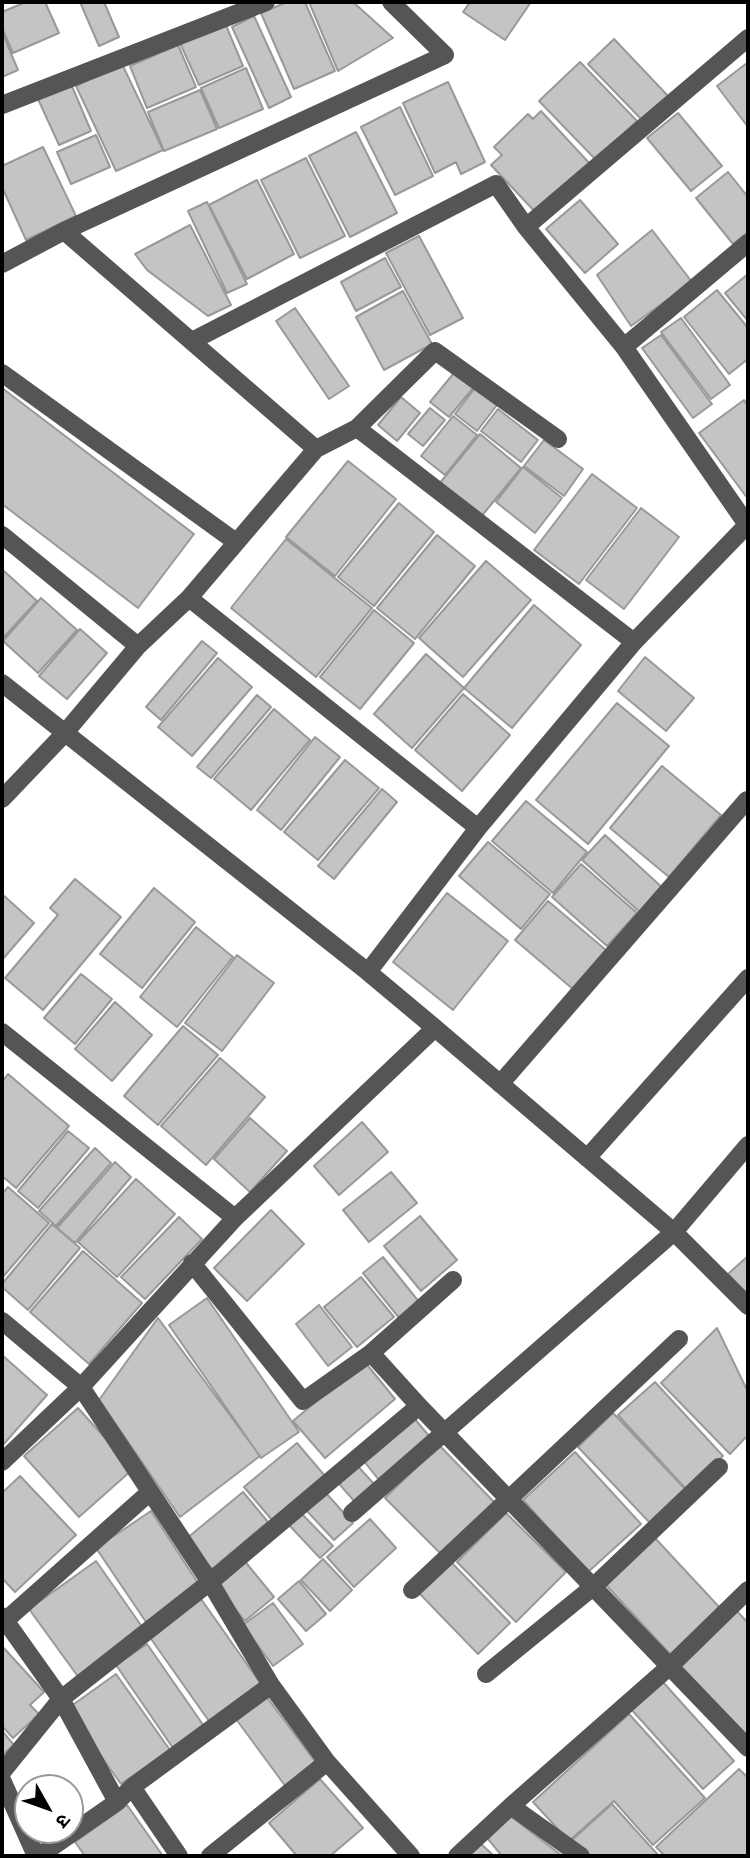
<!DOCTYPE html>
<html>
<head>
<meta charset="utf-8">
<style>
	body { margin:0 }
	#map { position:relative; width:750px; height:1858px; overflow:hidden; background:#fff; font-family:Lato,"Noto Sans Devanagari",sans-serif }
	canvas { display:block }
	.frame { position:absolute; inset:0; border:4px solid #000; pointer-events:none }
	.north { position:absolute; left:14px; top:1774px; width:70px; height:70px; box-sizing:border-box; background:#fff; border:2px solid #999; border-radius:50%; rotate:130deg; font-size:19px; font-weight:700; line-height:28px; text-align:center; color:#000 }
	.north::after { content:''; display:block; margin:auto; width:24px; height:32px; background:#000; clip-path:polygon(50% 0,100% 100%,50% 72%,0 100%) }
</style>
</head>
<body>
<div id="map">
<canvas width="750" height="1858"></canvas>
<div class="frame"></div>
<div class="north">उ</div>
</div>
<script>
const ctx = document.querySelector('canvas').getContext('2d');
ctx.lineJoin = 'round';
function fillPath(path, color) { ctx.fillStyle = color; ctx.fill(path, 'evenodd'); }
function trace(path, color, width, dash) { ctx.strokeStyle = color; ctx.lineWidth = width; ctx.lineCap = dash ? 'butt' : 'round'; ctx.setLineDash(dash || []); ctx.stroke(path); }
const building = new Path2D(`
	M26,2H45L59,33L13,53L2,28V12Z
	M80,2H104L119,37L99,46Z
	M287,2H305L335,71L294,89L261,13Z
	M309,2H353L393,38L338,71Z
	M470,2H531L505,40L463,12Z
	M254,16L291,97L269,108L232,27Z
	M225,23L243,66L199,85L180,43Z
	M2,32L18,70L2,77Z
	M614,39L670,98L644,122L588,64Z
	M178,45L196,87L147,108L130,66Z
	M580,62L637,121L596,160L539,101Z
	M747,63L748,65V127L717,86Z
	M122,64L163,150L116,171L76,86Z
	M246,68L263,109L219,128L201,88Z
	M448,82L485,162L461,174L456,162L435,173L403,103Z
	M71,84L91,131L59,145L38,99Z
	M200,90L217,129L164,151L148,112Z
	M400,107L433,176L395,195L361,127Z
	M541,111L591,165L538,215L491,165L502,155L494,147L528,114L533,119Z
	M678,113L722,166L691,191L647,138Z
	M356,132L397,213L350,237L309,156Z
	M96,135L110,167L71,184L57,152Z
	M43,147L76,216L26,240L2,187V166Z
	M306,158L345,236L300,258L261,180Z
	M728,172L748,197V232L733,244L696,198Z
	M257,180L294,254L247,279L209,205Z
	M580,200L618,244L585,273L546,229Z
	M207,202L247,284L227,293L188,211Z
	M190,225L231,305L208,316L147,270L135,254Z
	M652,230L692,282L631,326L597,275Z
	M419,236L463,318L430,335L386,253Z
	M385,258L401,287L356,311L341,282Z
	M748,274V321L725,293Z
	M717,290L748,328V359L729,374L684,317Z
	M403,291L432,344L384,370L356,317Z
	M295,308L349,386L329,399L276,321Z
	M681,318L730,385L711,399L661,332Z
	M661,335L712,404L693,418L642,348Z
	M454,373L473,388L449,417L430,402Z
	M2,388L194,534L138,608L2,504Z
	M475,388L497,405L477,431L455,414Z
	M401,397L420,413L397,441L378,425Z
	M744,400L748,406V499L699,433Z
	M430,408L445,420L423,446L408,434Z
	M498,409L538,440L521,462L481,431Z
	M453,416L477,435L445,475L421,456Z
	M480,434L521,468L480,518L439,484Z
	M544,440L583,469L564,496L524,466Z
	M348,461L396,499L335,576L286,537Z
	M523,467L562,498L535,533L496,502Z
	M592,474L637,508L579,584L534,550Z
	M399,503L434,532L374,606L338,577Z
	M641,508L679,537L624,609L586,580Z
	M437,535L475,566L415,639L377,608Z
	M286,539L372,608L316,677L231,608Z
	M486,561L531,600L463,677L419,638Z
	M4,571L37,601L2,639V573Z
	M41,598L77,630L38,673L3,641Z
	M534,605L581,645L512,728L464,688Z
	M374,610L414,643L360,709L320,677Z
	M80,629L107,653L67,699L39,676Z
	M202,641L217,653L161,720L146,707Z
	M426,654L464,688L412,748L374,714Z
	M645,657L694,698L666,731L618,691Z
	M218,658L252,687L192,756L158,727Z
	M463,694L510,735L462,791L415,750Z
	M257,695L271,707L211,778L197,767Z
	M617,703L669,746L588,844L536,800Z
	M274,709L310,740L251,810L214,779Z
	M315,737L340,757L281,830L257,810Z
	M345,760L379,788L318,860L284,832Z
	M662,766L721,815L669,877L610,828Z
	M382,789L397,802L334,879L318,866Z
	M526,801L587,852L553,893L492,841Z
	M605,835L665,890L643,915L582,860Z
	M488,842L550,894L521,929L459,876Z
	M581,864L637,913L607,946L552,897Z
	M75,879L121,917L43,1010L5,978L58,915L50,908Z
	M154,888L195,922L142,988L100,954Z
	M447,893L508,941L453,1010L393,962Z
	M2,894L34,923L2,960Z
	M548,901L607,951L574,990L515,940Z
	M196,927L233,957L177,1027L140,997Z
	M237,955L274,983L222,1051L185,1023Z
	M81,974L112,999L75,1044L44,1018Z
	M115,1002L152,1035L112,1081L75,1049Z
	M183,1026L218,1055L158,1125L124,1096Z
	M220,1058L265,1097L206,1165L161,1126Z
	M8,1074L69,1126L16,1188L2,1176V1082Z
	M250,1118L287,1151L250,1192L214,1159Z
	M362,1122L388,1152L339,1195L314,1166Z
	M68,1131L89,1148L38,1208L18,1191Z
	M95,1148L111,1163L56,1226L39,1211Z
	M115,1162L131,1177L75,1243L57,1228Z
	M391,1172L417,1203L369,1242L343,1210Z
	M136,1179L175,1214L117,1277L78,1242Z
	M8,1187L49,1223L2,1278V1194Z
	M271,1210L304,1244L247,1301L214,1268Z
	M420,1216L457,1260L421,1291L384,1246Z
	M179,1217L202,1239L145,1299L121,1277Z
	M52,1224L80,1248L28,1310L2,1287V1284Z
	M83,1251L142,1303L89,1364L30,1312Z
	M748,1256V1295L728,1274Z
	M383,1257L420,1303L400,1319L363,1273Z
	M361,1277L394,1317L357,1347L324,1307Z
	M207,1298L299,1432L261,1458L169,1325Z
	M319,1305L352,1347L328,1366L296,1324Z
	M158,1318L260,1456L180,1517L99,1400Z
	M717,1328L748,1392V1435L730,1454L661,1383Z
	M2,1355L47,1395L2,1446Z
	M364,1361L395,1399L325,1458L293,1421Z
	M655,1382L723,1456L686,1489L618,1415Z
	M78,1408L133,1469L79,1517L24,1456Z
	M613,1413L685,1489L650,1523L578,1447Z
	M413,1417L430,1437L379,1480L363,1460Z
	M297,1443L325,1476L272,1520L244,1487Z
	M439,1445L495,1503L442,1555L385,1498Z
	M575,1452L641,1524L588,1572L523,1500Z
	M355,1463L374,1484L354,1501L335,1479Z
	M20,1476L76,1535L15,1592L2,1578V1493Z
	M243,1492L268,1522L212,1569L186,1539Z
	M325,1492L353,1523L334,1540L306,1510Z
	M151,1511L200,1586L146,1622L96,1548Z
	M300,1512L333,1546L320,1558L288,1524Z
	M506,1513L566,1572L516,1622L457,1562Z
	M370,1519L396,1548L354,1587L327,1557Z
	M655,1538L721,1609L671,1655L606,1585Z
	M243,1559L274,1597L245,1621L214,1584Z
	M323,1559L352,1590L330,1611L301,1580Z
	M96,1561L145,1631L79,1678L29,1609Z
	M451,1562L510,1623L478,1654L419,1593Z
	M299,1581L326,1614L306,1631L278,1599Z
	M201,1599L263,1687L211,1724L149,1636Z
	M273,1603L303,1644L273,1666L243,1625Z
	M736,1610L748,1623V1738L679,1664Z
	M147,1644L206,1729L175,1751L116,1665Z
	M2,1646L44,1692L30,1705L39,1714L13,1738L2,1726Z
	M116,1674L170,1750L121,1784L67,1709Z
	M662,1681L734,1761L703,1789L631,1709Z
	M266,1696L317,1764L286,1787L236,1719Z
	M629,1714L705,1798L653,1845L614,1801L569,1841L533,1802Z
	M2,1731L14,1745L2,1755Z
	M739,1769L748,1778V1856H665L656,1847Z
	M320,1779L363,1828L330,1856H297L269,1823Z
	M612,1804L659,1856H591L571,1841Z
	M127,1805L163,1856H85L75,1842Z
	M509,1815L561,1855L560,1856H502L488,1839Z
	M479,1842L494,1856H465Z`);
fillPath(building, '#c4c4c4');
trace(building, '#999', 2);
trace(new Path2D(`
	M2,105L266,2
	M526,227L748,38
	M64,231L316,449
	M2,264L64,231L445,55L391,2
	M192,341L496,184L526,227L624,347L748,526
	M624,347L748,243
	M2,373L236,542
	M357,428L634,642
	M2,535L138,646
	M189,598L478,828
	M2,683L368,972L435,1028L674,1232L748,1306
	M2,799L64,734L138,646L189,598L316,449L357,428L435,351L558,439
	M368,972L478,828L634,642L748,524
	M2,1032L235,1218
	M500,1084L747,800L748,801
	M587,1158L748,978
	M192,1263L303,1401L371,1353L453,1280
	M2,1321L81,1387L210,1582L271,1685L327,1762L411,1856
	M371,1353L419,1406L748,1748
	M2,1462L81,1387L235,1218L435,1028
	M352,1513L674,1232L748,1145
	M412,1590L679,1339
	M2,1616L61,1699L117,1802
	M6,1620L150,1492
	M486,1674L593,1587L719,1467
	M2,1772L61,1699L210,1582L419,1406
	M2,1780L36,1856
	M132,1787L179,1856
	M511,1806L581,1856
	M39,1856L117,1802L132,1787L271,1685
	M210,1856L327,1762
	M457,1856L511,1806L669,1667L748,1590`), '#555', 18);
</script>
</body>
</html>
